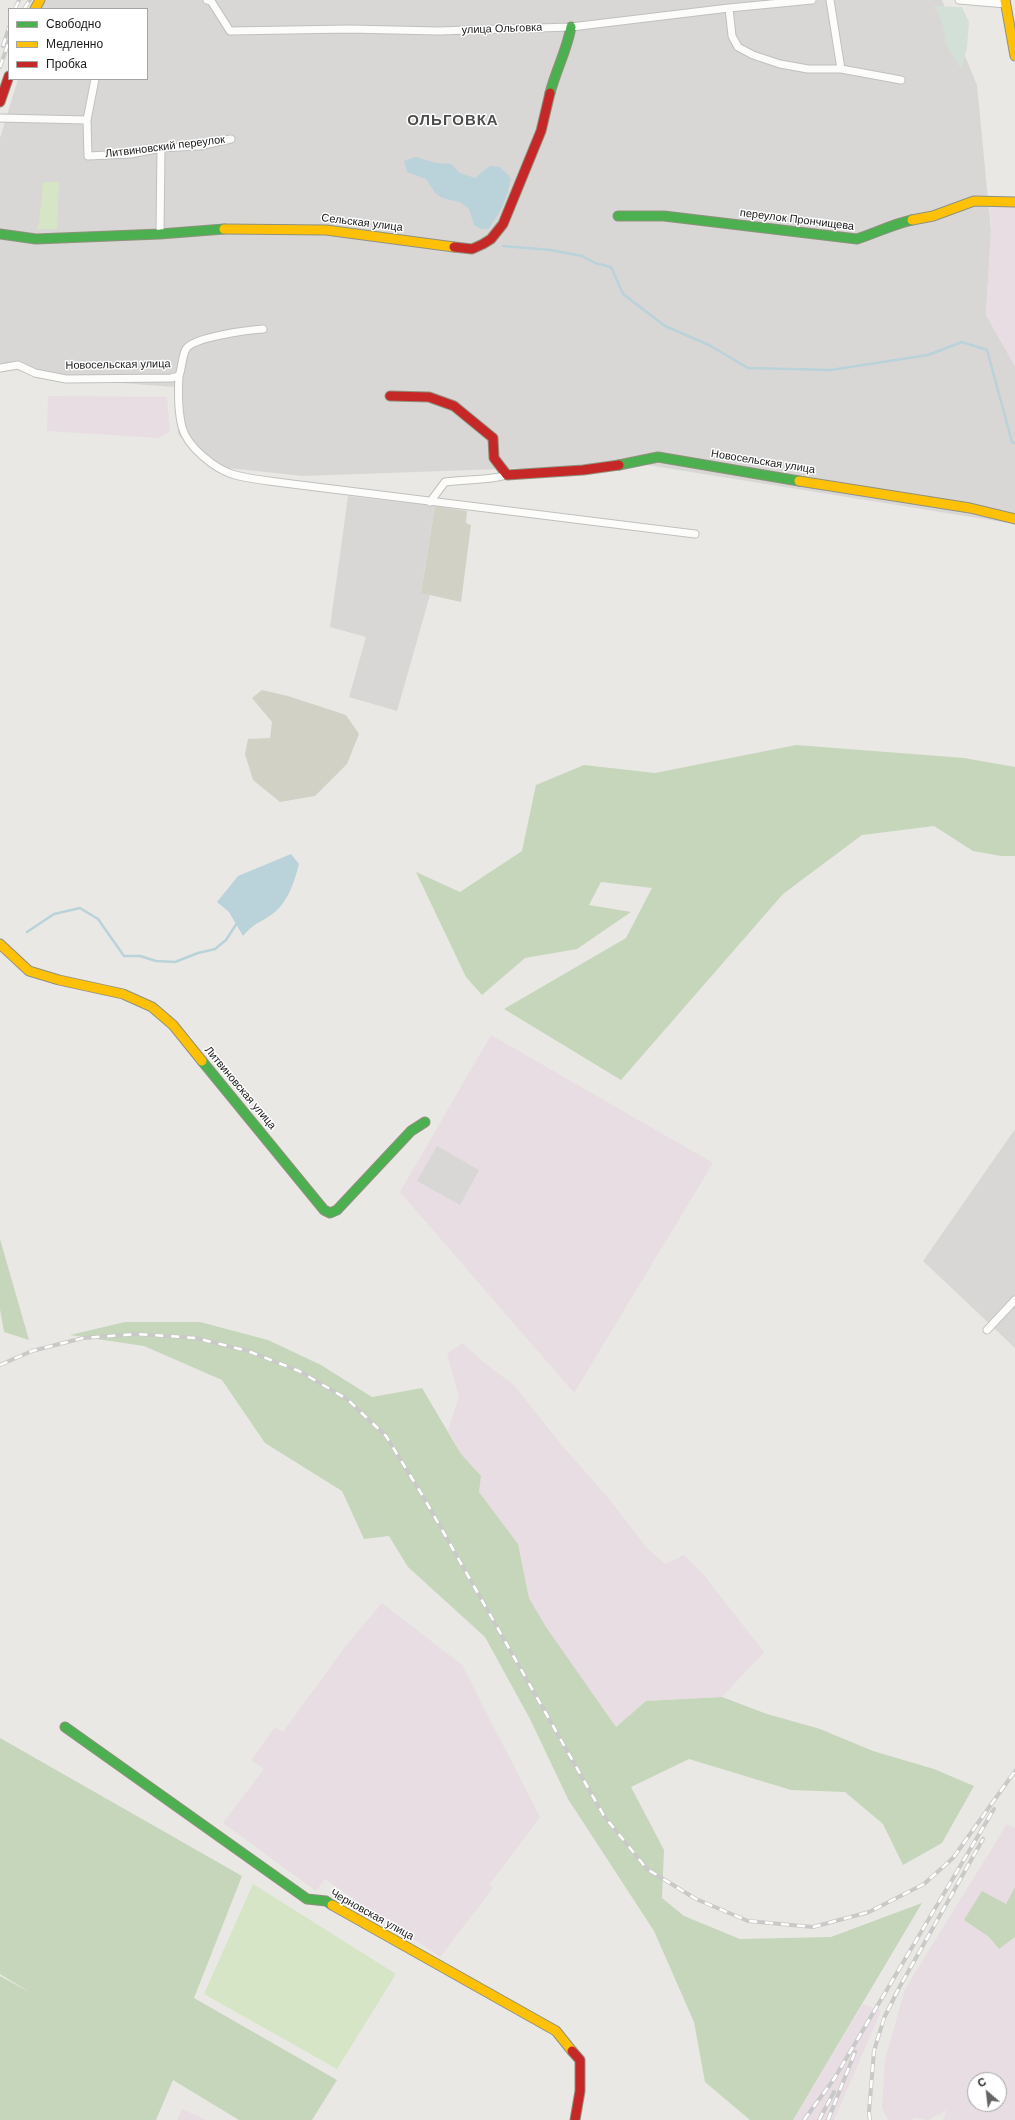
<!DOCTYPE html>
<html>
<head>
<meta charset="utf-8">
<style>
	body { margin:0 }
	#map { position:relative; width:1015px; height:2120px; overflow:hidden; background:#eae8e4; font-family:Arial,sans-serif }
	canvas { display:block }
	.legend { position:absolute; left:8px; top:8px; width:140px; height:72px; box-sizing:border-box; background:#fff; border:1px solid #a4a4a4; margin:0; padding:5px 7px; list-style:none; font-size:12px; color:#1b1b1b }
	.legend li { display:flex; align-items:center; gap:8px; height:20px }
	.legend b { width:20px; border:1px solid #a4a4a4 }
	.north { position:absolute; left:967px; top:2072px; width:40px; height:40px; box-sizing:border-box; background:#fff; border:1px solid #a4a4a4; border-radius:50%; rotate:332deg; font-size:11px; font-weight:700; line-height:16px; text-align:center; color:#1b1b1b }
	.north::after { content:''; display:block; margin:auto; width:14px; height:18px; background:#636361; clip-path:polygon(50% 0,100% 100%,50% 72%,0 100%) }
</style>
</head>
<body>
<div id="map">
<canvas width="1015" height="2120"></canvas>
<ul class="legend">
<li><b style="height:5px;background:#4caf50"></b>Свободно</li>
<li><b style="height:5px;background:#ffc107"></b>Медленно</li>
<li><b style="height:5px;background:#c62828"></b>Пробка</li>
</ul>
<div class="north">С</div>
</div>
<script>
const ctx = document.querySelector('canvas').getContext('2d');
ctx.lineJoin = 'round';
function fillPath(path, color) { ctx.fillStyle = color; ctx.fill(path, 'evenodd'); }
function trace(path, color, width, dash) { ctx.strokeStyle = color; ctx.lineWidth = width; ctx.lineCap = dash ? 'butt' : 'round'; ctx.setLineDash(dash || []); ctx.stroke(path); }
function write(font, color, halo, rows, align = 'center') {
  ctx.font = font + ' Arial,sans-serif'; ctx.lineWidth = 3; ctx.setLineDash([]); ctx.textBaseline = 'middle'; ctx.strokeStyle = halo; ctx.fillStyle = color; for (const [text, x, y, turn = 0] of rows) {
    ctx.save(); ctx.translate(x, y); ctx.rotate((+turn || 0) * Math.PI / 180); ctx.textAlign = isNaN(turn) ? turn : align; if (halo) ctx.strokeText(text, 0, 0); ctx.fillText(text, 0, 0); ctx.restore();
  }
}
fillPath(new Path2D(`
	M46,0H942L977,85L991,230L986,315L1015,366V524L641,464L303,476L208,466L178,434L174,387L40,377L0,365V138L18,79H147V9H41Z
	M348,496L435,506L421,592L430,595L397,711L349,697L366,637L330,627Z
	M1015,1129V1348L923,1261Z`), '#d9d7d5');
fillPath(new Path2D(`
	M1015,205V366L986,315L991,230L990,207Z
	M48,396L167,397L170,432L159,438L47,431Z
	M491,1035L713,1163L574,1393L400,1192Z
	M463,1343L483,1362L514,1385L559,1442L610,1500L646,1547L665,1564L684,1555L703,1574L764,1652L722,1697L646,1701L616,1727L546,1627L529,1598L518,1544L479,1492L481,1476L461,1454L448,1430L459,1397L447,1354Z
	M382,1603L462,1665L540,1817L489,1885L493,1888L440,1957L325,1879L316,1891L223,1823L264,1769L251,1760L275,1727L283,1732L345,1647Z
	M1007,1824L1015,1828V1887L1006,1904L964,1920L989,1937L999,1949L1015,1937V2120H943L947,2110L928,2120L915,2118L910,2120H888L882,2108L885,2060L905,1989ZM975,2080H999V2104H975Z
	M863,2004L881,2011L834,2120H793Z
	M182,2109L206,2120H177Z`), '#e7dde2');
fillPath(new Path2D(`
	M437,1146L479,1170L460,1205L417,1181Z`), '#d8d7d5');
fillPath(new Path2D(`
	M435,506L467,511L466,523L471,525L461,602L421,593Z
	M262,690L288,696L346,715L359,734L347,764L315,796L280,802L253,780L245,754L248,739L270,738L272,722L252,698Z`), '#d2d1c6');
fillPath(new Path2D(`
	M43,182H59L57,229H37L39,223Z
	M253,1884L396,1974L337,2069L204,1994Z`), '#d5e5c5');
fillPath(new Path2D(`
	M796,745L964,758L1015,767V856H1001L973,851L934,826L862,835L783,894L621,1080L504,1009L626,938L652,888L601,882L589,905L631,912L577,949L525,958L482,995L466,977L416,872L460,892L522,851L536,785L584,765L655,773Z
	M0,1239L29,1340L4,1332L0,1309Z
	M125,1322H200L268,1340L321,1365L372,1397L422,1388L461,1454L481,1476L479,1492L518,1544L529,1598L546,1627L616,1727L646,1701L722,1697L767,1714L820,1729L873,1751L934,1769L974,1786L942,1843L903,1865L883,1824L845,1792L791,1790L689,1759L631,1787L664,1850L662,1898L684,1916L740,1939L831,1937L922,1903L793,2120H750L705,2082L694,2022L654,1931L568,1799L530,1719L485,1637L408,1567L389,1536L364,1539L342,1491L265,1443L222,1380L144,1346L70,1335Z
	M0,1738L242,1876L194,1998L337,2080L312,2120H239L173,2080L156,2120H0V1976L31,1993L0,1974Z
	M1015,1887V1937L999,1949L989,1937L964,1920L982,1891L1006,1904Z`), '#c5d6bb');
fillPath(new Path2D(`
	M934,6L962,7L969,22L967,48L961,69L946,45L943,25Z`), '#d3e0d8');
fillPath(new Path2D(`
	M416,157L436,163L451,164L460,173L475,178L490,166L500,167L511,178C507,199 501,212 488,229H482L474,225L469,209L460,202L442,198L435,193L426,179L407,172L404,161Z
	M291,854L299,864C294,883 288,903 271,915C258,924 254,923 243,936L229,912L217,902L238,876Z`), '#bad2da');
trace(new Path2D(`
	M503,246L551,250L582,256L595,263L611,267L623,294L665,326L709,345L748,368L831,370L928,355L962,342L987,350L1012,442L1015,443
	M27,932L54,914L80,908L98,919L124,956H140L156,961L175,962L198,953L215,949L226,940L237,923`), '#bad2da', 2.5);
const street = new Path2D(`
	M207,0L211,1L230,31L349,29L438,31L571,27L729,8L812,0
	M830,0L841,69
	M959,0L1006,4
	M729,8L732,36L738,47L753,55L780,64L808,69H841L901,80
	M0,118L87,120L95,79
	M87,120L88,156L131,154L161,148L199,146L231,139
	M160,234L161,148
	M0,368L18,365L35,373L66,379L171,378L179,376C182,368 182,356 186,349C193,337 249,330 263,329
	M179,376C178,393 178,411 182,427C187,447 216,470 235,475C253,480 273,481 292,484L695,534
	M430,502L445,482C466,479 487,481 507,475
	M987,1330L1015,1300`);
const fast = new Path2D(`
	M550,93C556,70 567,50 571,27
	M618,216H664L857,239C876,233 893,224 912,220
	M0,234L36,239L160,234L224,229
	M619,465L658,457L799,481
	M202,1061L324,1210L330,1213L337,1210L411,1131L425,1122
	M65,1727L307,1899L326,1901L332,1905`);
const slow = new Path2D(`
	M1005,0L1015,56
	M35,9L40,0
	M912,220L933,216L974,201L1015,202
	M224,229L326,230L454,247
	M799,481L970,508L1015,519
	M0,944L29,971L59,980L123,994L152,1007L173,1025L202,1061
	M332,1905L556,2031L572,2051`);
const jam = new Path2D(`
	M0,102L9,76
	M454,247L472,249L483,244L491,239L503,224L541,131L550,93
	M390,396L429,397L454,406L493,438L494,458L507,475L583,470L619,465
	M572,2051L580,2060V2091L575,2120`);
trace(street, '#c1c0be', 9);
trace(fast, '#8f917e', 11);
trace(slow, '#8f917e', 11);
trace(jam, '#8f917e', 11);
trace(street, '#fcfcfb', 7);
trace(fast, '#4caf50', 9);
trace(slow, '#ffc107', 9);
trace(jam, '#c62828', 9);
const rail = new Path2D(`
	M15,9L19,0
	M24,9L30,0
	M3,46L9,27
	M0,67L9,41
	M0,1365L32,1351L83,1338L137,1334L196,1338L248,1351L299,1371L347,1399L386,1436L424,1498L604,1816L647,1869L696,1899L748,1921L813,1927L869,1912L924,1884L953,1858L1015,1771
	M804,2120L834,2079L994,1809
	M819,2120L834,2092
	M828,2120L855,2052
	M870,2120L869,2112L874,2051L884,2018L899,1988L983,1839`);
trace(rail, '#c9c9c8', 4);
trace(rail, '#fff', 2.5, [8]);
write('11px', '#1b1b1b', '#fff', [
	["улица Ольговка",502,29,-2],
	["Литвиновский переулок",165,147,-7],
	["переулок Прончищева",797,220,7],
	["Сельская улица",362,223,7],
	["Новосельская улица",118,365,-1],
	["Новосельская улица",763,462,9],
	["Литвиновская улица",240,1088,50],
	["Черновская улица",372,1915,29]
]);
ctx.letterSpacing = '1px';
write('bold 15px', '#4e4e4e', '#fff', [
	["ОЛЬГОВКА",453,121]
]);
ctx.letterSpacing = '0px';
</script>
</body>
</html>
